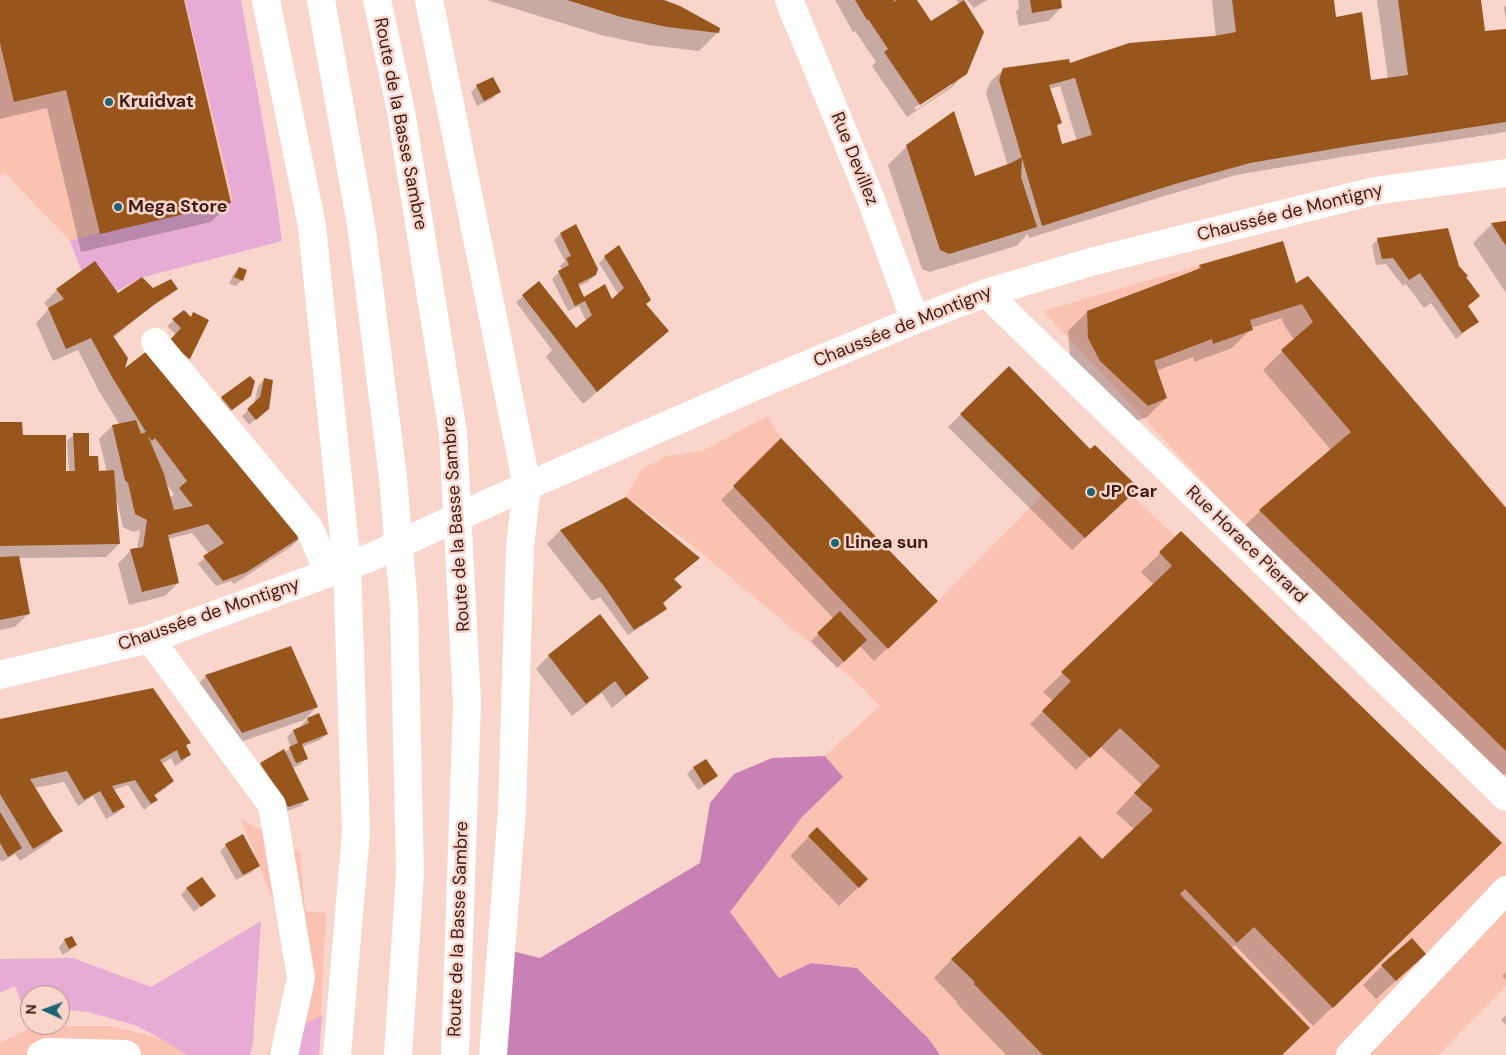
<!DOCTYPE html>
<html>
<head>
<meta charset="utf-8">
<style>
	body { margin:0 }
	#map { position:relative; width:1506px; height:1055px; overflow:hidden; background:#f9d5cb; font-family:"DM Sans",sans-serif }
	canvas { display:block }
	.north { position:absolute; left:20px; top:985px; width:50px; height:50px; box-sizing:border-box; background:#f9d5cb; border:1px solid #ae8b82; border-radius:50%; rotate:272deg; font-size:14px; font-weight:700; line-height:20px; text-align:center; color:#3e1d14 }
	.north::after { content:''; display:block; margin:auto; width:18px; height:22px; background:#1d6374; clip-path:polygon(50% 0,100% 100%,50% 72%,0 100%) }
</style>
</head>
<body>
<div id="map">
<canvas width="1506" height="1055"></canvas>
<div class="north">N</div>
</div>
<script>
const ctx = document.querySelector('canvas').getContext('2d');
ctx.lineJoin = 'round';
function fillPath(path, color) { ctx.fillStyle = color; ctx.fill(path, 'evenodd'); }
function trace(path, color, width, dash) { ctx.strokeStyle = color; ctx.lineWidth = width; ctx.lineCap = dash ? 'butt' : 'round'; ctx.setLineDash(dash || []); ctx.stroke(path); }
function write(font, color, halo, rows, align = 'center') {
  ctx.font = font + ' "DM Sans",sans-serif'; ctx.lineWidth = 5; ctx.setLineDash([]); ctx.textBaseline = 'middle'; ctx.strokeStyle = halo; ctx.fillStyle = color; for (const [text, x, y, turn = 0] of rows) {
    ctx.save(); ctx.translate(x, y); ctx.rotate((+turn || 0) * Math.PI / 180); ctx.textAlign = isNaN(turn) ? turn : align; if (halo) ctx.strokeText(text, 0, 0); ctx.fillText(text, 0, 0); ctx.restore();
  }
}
fillPath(new Path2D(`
	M0,0H185L233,200L98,233L70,241L5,173L0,175Z
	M1283,241L1295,284L1308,278L1506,506V804L1043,311Z
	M768,416L781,438L938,601L1089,448L1130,494L1506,845V986L1438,1055H940L929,1039L857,968L811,963L779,978L729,912L802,817L843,777L825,756L880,706L854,680L688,542L626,497L642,469L666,456L702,451Z
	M241,819L300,852L305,911L326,913L319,1055H267L288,1004L280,918Z
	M34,1026H111L199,1048L217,1055H0V1043Z`), '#fbc2b2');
fillPath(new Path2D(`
	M185,0H241L275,191L282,241L140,278L94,304L70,241L98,233L233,200Z
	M261,921L253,1042L250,1055H187L160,1038L135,1025L88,1012L60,1009V995H30V1017L27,1018L15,986L0,993V959L73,958L151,987Z
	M322,1015L319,1055H294L304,1025Z`), '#e7acd6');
fillPath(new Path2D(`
	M825,756L843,777L802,817L730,912L779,978L811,963L857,968L929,1039L940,1055H505L512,951L540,958L700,863L710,803L734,774L772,758Z`), '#c880b5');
fillPath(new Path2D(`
	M0,0H182L230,203L211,222L81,252L47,108L0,119Z
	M487,0H661L718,32L699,51L648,45L601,35Z
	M835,0H916L931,23L959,4L956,0H966L963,1L965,73L952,87L907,117L872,66L876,62L855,31L853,32ZM952,82V85L916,110L914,108Z
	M967,0H987L974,8Z
	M1018,0H1061L1060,1L1061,8L1048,21L1019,26L1016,11L1019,9Z
	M1212,0H1333L1335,18L1370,81L1388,79L1377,0H1480L1484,34L1506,30V132L1342,157L1236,175L1161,197L1029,238L1028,234L1016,246L936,270L930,272L922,269L888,165L907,146L974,177L1008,166L986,93L990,82L1004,69L1069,64L1216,37ZM1060,86L1077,141L1061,146L1056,127L1060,123L1049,89Z
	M1506,5V22L1504,7Z
	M477,86L499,91L493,98L477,106L471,92Z
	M1506,222V293L1473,243L1492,224Z
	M560,234L595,275L588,282L578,287L584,299L611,300L618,294L599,263L605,257L645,304L654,343L583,404L546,357L552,350L516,302L539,283L571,333L586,321L579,306L568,311L552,279L562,270L560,266L565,261L554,240Z
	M1378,239L1458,266L1467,307L1477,321L1456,339L1431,303L1424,308L1406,284L1403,286L1386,264L1376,265L1372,245Z
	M1282,242L1295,286L1506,510V773L1498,781L1241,529L1260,511L1331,450L1263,370L1294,340L1283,323L1282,318L1251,328V329L1232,348L1194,362L1193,357L1156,371L1166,398L1147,417L1128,424L1070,357L1068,331L1087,312L1195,271L1200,266Z
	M239,268L242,280L236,286L229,284L233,275Z
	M176,289L170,295L151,307L113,338L122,371L305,533L292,546L234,584L231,581L216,586L198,564L209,554L192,533L168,539L178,583L165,596L129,605L118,564L131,550L137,549L140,530L133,532L123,527L117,501H115L119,544L106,557L18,558L28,614L15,627L0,630V423L22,436L63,473L69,472L67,441L74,435L97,472H107L99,439L112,426L120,425L99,391L78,350L53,361L36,323L49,309L44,303L57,290L118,295L153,290ZM165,482L174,494L170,498Z
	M184,311L190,318L194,314L208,321L189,359L183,365L176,335L167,326Z
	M1009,367L1124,501L1072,550L948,427Z
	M265,379L261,415L249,425L242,416L254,405L258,386Z
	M250,396L225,416L216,404L222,398Z
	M781,440L936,601L874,661L860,646L837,668L811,641L834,619L721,500Z
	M626,499L692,564L673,580L662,604L666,609L659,615L628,635L600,597L592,601L547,544L560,531Z
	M1181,533L1482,862L1313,1026L1235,945L1231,948L1281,1055H1006L956,1003L957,1002L934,978L952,959L1102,861L1135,830L1116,813L1142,785L1100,746L1076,770L1030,724L1053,701L1043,692L1154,585L1141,572Z
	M600,616L647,677L634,690L612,708L602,693L572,716L536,669L548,656Z
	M206,676L317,707L304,720L229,746L193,689Z
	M319,715L327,734L320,740L302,747L307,758L300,765L292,768L307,799L301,806L282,813L254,770L261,764L284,753L291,747L287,737L293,731L302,727L301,726L307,719Z
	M0,720L189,742L185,746L189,755L183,761L175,766L171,758L162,764L173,781L166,788L154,796L156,800L144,810L128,785L113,790L123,807L117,813L106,819L93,796L78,806L64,782L34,788L61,830L48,843L20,861L15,854L2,862L0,860Z
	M706,761L717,776L710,782L698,790L687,774L693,768Z
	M817,828L867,879L839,906L790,856Z
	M226,845L259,865L252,872L236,880L220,851Z
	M187,888L214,896L194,912L181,895Z
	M65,940L76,945L69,951L62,955L59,947Z
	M1425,954L1376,999L1363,985L1382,966Z
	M1506,972V980L1502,976Z
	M1506,1015V1025L1501,1020Z`), '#0003');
fillPath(new Path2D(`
	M0,0H184L231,203L100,234L66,90L14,102L0,43Z
	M567,0H664L680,6L720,28L719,33L667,27L621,17Z
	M855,0H895L892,3L897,0H917L931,21L964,0L984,32L967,74L920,105L884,52L888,49L868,19L867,20Z
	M1030,0H1061L1062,8L1032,13Z
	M1232,0H1334L1336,17L1362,12L1371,80L1408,75L1398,0H1481L1485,31L1506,29V122L1356,145L1250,163L1175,184L1042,226L999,80L1003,68L1069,59L1070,63L1129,43L1214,36L1236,32ZM1075,78L1092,135L1062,144L1057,125L1062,123L1049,85Z
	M493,77L501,92L484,101L476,85Z
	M954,111L975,176L1011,163L1022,157L1021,177L1037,227L949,254L940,250L906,145Z
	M1506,221V246L1491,223Z
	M576,224L598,269L596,275L578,284L584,297L605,284L612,299L624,288L604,256L619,245L651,300L646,304L669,331L597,392L522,295L539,281L576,328L592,315L585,301L575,306L558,271L569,265L566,258L571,256L560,233Z
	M1448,228L1459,266L1468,276L1466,277L1480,296L1468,306L1479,322L1462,333L1420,273L1409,280L1393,258L1382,259L1377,238Z
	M1283,241L1296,283L1308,276L1506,508V751L1259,510L1351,432L1281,350L1313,322L1302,304L1250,320L1253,330L1213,344L1212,339L1154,361L1167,398L1148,406L1100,361L1088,338L1087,311L1201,268L1199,265Z
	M95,261L118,293L142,277L153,288L171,279L178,289L159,301L113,336L128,358L125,368L152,347L307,533L247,572L223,581L203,556L224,543L208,524L168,535L179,583L142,592L130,549L143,547L147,520L135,514L128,483L125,480L112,425L136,420L141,434L146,432L112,377L91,338L66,349L48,308L64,299L56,289ZM148,436L152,441L155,438L187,481L179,488L193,506L174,510L164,474Z
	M239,267L247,270L243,281L234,277Z
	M184,310L191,317L193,312L209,320L190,359L168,342L181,328L172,319Z
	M1009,366L1090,449L1095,445L1139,488L1085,538L960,414Z
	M250,376L255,381L251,396L232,410L221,397Z
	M264,378L273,380L269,409L256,420L247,409L260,397Z
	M0,422H22L23,435H66V471H75L73,433H89V456H98L99,471L114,470L120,544L0,546Z
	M781,438L938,601L888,649L733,486Z
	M626,497L700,558L674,579L682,587L663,603L667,609L634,630L606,589L560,530Z
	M1181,531L1502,843L1333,1008L1254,927L1237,943L1185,889L1180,894L1310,1028L1282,1055H1043L974,984L975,982L951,959L1080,836L1102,859L1153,810L1134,793L1160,766L1120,728L1090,758L1042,711L1071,681L1061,672L1172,566L1159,552Z
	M19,556L30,614L0,620V557Z
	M840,611L867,640L844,662L817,633Z
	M600,614L649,678L626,696L615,681L586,704L548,655Z
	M291,646L318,707L242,733L205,675Z
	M153,688L191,743L186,745L191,755L181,760L177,750L160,760L174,781L154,795L158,800L151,804L135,780L112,786L125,807L113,813L100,791L84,800L67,771L30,779L52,815L63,831L33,849L0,794V719Z
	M319,713L328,734L302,744L308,759L296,763L289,747L298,743L293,730L309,723L307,718Z
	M284,749L309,800L288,807L260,763Z
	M706,759L718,776L704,785L693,767Z
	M0,812L22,848L8,857L0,843Z
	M817,827L868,879L859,888L808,836Z
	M243,834L260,866L243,875L225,844Z
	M202,877L216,896L201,907L186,888Z
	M72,936L77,945L69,949L64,939Z
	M1412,938L1426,954L1396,981L1381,965Z`), '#99561c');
trace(new Path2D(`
	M789,0L870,197L915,320
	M986,293L1506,797
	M155,342L309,528L329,573
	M150,639L272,805L301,978L284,1055
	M41,1055L47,1052L125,1054L127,1055
	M1350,1055L1506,890`), '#fff', 28);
trace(new Path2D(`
	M0,675L150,639L369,558L493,501L768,381L915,320L986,293L1091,262L1374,191L1506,173`), '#fff', 28);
trace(new Path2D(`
	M266,0L312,226L347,566L356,832L337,1055
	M321,0L362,231L393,478L404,608L410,873L398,1055
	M377,0L401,111L453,433L467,703L455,1055
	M429,0L527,486L520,546L512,809L493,1055`), '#fff', 28);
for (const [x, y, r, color] of [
	[109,102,5,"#1d6374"],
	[118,207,5,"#1d6374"],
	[1091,492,5,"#1d6374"],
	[835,543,5,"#1d6374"]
]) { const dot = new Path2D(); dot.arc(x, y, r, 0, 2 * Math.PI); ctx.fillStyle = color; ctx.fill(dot); trace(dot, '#f9d5cb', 2); }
write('bold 18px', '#3e1d14', '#f9d5cb', [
	["Kruidvat",119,102],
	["Mega Store",128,207],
	["JP Car",1101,492],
	["Linea sun",845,543]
], 'left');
write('18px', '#3e1d14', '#f9d5cb', [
	["Route de la Basse Sambre",400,124,79],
	["Rue Devillez",854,159,68],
	["Chaussée de Montigny",1290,213,-14],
	["Chaussée de Montigny",903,327,-22],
	["Route de la Basse Sambre",457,524,-94],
	["Rue Horace Pierard",1246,545,44],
	["Chaussée de Montigny",209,615,-19],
	["Route de la Basse Sambre",459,929,-88]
]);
</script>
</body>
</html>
